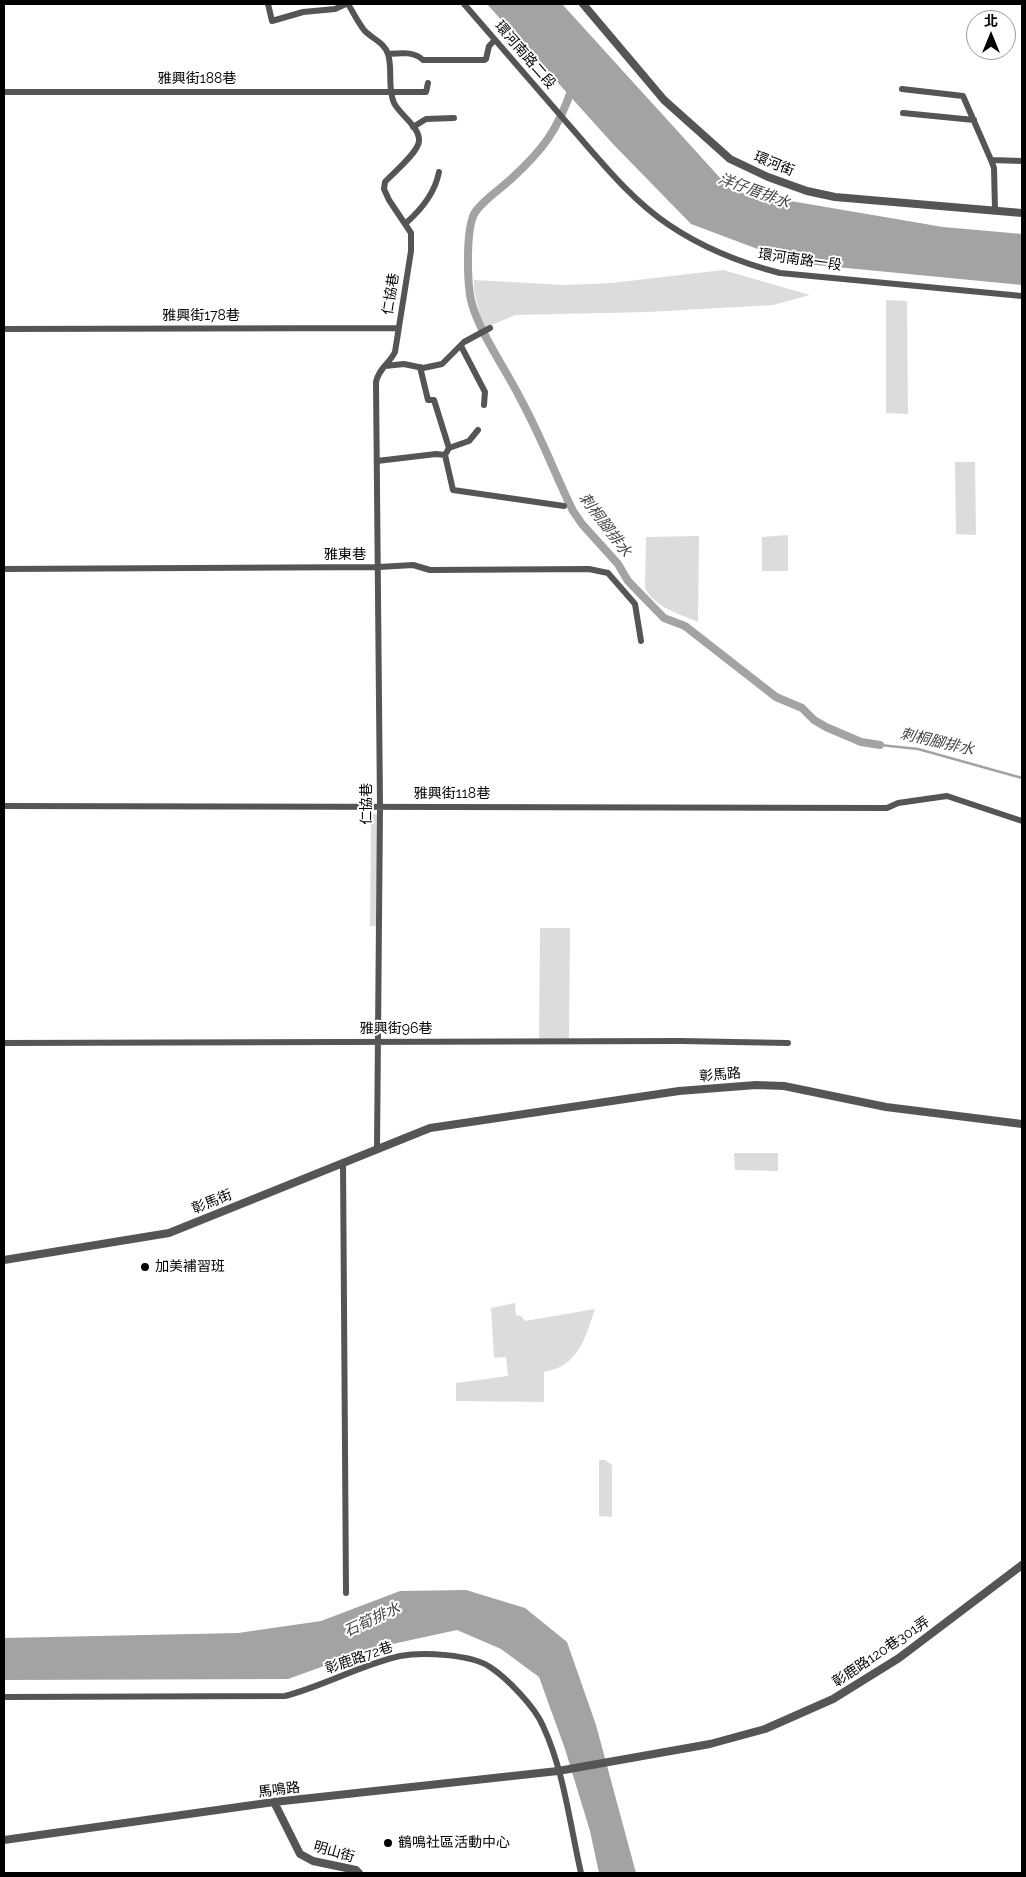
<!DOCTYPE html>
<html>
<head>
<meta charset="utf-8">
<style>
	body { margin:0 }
	#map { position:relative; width:1026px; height:1877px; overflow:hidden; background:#fff; font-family:Raleway,"Noto Sans TC",sans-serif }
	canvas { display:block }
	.frame { position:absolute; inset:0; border:5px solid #000; pointer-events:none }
	.north { position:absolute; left:966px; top:10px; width:50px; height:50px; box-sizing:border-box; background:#fff; border:1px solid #999; border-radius:50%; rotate:0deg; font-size:14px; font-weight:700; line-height:20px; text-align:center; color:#000 }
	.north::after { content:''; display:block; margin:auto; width:18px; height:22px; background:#000; clip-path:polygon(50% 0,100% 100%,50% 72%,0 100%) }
</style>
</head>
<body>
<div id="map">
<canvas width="1026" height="1877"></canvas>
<div class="frame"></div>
<div class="north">北</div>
</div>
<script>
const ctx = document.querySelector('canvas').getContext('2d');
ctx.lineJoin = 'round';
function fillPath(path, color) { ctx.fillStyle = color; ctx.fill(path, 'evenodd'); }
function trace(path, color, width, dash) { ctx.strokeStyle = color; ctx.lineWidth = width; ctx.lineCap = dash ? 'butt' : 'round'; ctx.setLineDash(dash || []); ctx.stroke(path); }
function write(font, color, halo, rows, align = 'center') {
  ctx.font = font + ' Raleway,"Noto Sans TC",sans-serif'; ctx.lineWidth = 4; ctx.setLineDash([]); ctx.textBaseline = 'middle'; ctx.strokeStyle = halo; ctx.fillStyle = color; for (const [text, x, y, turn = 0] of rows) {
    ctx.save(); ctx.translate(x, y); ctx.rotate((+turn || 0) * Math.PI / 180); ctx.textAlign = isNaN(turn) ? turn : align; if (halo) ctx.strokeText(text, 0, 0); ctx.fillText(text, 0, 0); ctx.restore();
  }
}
fillPath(new Path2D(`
	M723,270L810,295L773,305L647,312L515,315L483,329L474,290V280L565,285L612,283Z
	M886,300L907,301L908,414L886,413Z
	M955,462H975L976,535L956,534Z
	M788,535V571H762V537Z
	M699,536L698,622C680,614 654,607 645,588L646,537Z
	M371,813L378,815L376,926H370Z
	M540,928H570L569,1042H539Z
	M734,1153H778V1171L735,1170Z
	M515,1303L516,1315L521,1316L525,1321L595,1309C585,1338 579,1366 544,1372V1402L456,1401V1383L508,1376L506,1357L494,1358L491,1308Z
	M599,1460H605L612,1465V1517L599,1516Z`), '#dcdcdc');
fillPath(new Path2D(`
	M487,4H562L732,191L943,227L1022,234V285L795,263L691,224L613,144Z
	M466,1590L525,1608L567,1642L596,1725L636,1873H599L590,1831L565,1749L539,1677L501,1649L457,1630L374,1648L288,1679L4,1680V1638L238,1633L321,1621L400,1591Z`), '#a3a3a3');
trace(new Path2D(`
	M880,745L918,749L1022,778`), '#a3a3a3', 2.5);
trace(new Path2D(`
	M572,88C558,130 543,150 510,180C499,190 485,199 476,211C465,225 467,286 472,304C480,333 506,370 520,398C540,434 555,474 573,511L582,524L618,564L628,581L664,618L685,626L776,697L802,708L814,720L826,727L861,742L880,745`), '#a3a3a3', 8);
trace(new Path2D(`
	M268,4L272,21L303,12L335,9L346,4
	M348,4C353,12 358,22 364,30C372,39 384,42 388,54C393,69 387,87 394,103C400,115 420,127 419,141C418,153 393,173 385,182L384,189L389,200L411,233V251L395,352C389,364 379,368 376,382L380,807L377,1148
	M464,4C499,44 533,84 568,124C599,159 630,199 669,225C703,248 741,263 780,273L1022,296
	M388,54C400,53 414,51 423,60H484L486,59L489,46L495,40
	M902,89L963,96L991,160L1022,161
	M4,92H426L428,83
	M903,113L974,120
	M413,127L426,119L454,118
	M991,160L994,168L995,210
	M406,223C422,209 435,193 439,172
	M4,329L398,328
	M461,346L485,392L484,405
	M385,366L404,364L423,368L442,364L464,342L490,328
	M420,367L428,400H434L449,448L445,455
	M449,448L469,441L478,430
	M377,461L436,454L445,455L453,490L564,506
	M4,569L379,567L413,565L430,570L589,569L608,573L635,604L641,641
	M4,806L887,808L898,803L947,796L1022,821
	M4,1043L681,1041L788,1043
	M343,1162L346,1593
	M4,1697L285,1696C324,1686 360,1665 400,1656C422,1652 471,1654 490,1667C507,1678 535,1707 543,1726C564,1771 570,1825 581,1873`), '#555', 6);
trace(new Path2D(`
	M583,4L664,100L730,159L768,177L807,191L835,197L1022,213
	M4,1260L169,1233L430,1128L679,1091L756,1085L784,1086L886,1107L1022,1124
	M274,1802L300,1854L313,1861L356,1870L359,1873
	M4,1840L274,1802L558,1771L710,1744L765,1729L833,1699L899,1658L1022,1565`), '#555', 8);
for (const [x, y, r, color] of [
	[145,1267,5,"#000"],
	[388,1843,5,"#000"]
]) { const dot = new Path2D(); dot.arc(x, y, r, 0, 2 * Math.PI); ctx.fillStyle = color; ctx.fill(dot); trace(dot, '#fff', 2); }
write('14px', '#000', '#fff', [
	["環河南路二段",525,55,49],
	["雅興街188巷",197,79],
	["環河街",774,164,22],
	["環河南路一段",800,260,8],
	["仁協巷",391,294,-81],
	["雅興街178巷",201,316],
	["雅東巷",345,555],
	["雅興街118巷",452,794],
	["仁協巷",367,804,-90],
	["雅興街96巷",396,1029],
	["彰馬路",720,1075,-5],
	["彰馬街",212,1202,-22],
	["彰鹿路120巷301弄",881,1652,-34],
	["彰鹿路72巷",359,1658,-19],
	["馬鳴路",279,1790,-7],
	["明山街",334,1852,16]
]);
write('14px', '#000', '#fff', [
	["加美補習班",155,1267],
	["鶴鳴社區活動中心",398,1843]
], 'left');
write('italic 15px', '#444', '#fff', [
	["洋仔厝排水",754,191,20],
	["刺桐腳排水",605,525,53],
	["刺桐腳排水",937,742,13],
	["石筍排水",372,1620,-25]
]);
</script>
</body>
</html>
